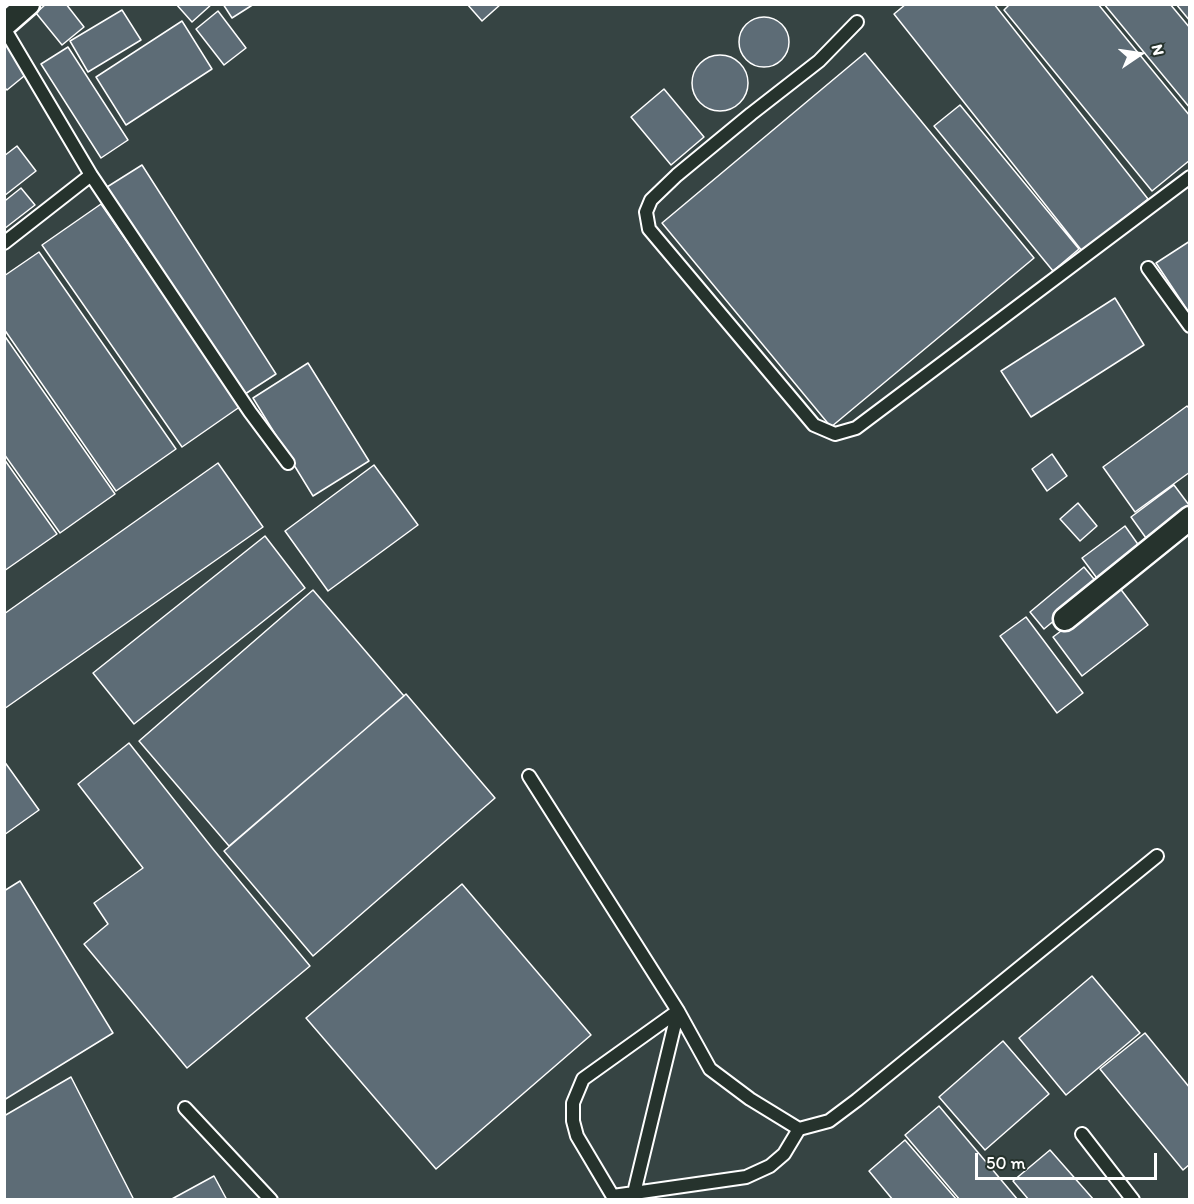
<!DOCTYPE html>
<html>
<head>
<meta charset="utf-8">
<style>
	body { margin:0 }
	#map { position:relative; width:1194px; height:1204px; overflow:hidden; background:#364443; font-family:Itim,sans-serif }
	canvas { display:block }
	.frame { position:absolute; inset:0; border:6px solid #fff; pointer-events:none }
	.north { position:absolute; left:1110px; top:24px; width:60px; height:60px; -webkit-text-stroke:4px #26332d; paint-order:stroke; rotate:77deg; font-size:16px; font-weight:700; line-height:24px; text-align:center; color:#fff }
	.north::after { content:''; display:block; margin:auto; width:21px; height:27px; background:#fff; clip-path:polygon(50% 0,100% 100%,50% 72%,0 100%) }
	.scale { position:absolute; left:975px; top:1153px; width:182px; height:27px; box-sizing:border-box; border:3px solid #fff; border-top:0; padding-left:8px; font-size:18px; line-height:21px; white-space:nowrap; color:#fff; -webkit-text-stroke:4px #26332d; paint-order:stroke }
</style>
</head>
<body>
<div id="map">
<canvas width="1194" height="1204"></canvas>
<div class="frame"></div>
<div class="north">N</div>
<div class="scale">50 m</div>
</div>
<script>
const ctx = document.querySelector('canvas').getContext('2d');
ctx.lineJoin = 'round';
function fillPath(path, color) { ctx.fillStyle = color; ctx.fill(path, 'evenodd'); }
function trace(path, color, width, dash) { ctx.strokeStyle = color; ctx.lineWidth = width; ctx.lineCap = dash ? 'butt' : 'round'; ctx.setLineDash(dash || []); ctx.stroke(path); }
const building = new Path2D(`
	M46,4H66L84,27L62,45L36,13Z
	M176,4H212L192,22Z
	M223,4H254L232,18Z
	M467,4H501L482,21Z
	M906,4H994L1148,199L1082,251L894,14Z
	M1010,4H1098L1190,116V160L1152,191L1004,10Z
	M1104,4H1170L1190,28V108Z
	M1176,4H1190V21Z
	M122,10L141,40L88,72L70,41Z
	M218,11L246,48L224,65L196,29Z
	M739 42a25 25 0 1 1 50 0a25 25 0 1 1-50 0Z
	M182,21L212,69L126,125L96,77Z
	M4,40L29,72L7,90L4,87Z
	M68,47L128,140L101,158L41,64Z
	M865,53L1034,258L831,427L662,223Z
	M692 83a28 28 0 1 1 56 0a28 28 0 1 1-56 0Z
	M664,89L704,137L671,165L631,117Z
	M960,105L1079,249L1053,271L934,126Z
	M17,146L36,171L4,196V156Z
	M142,165L276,374L242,396L107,187Z
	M21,188L35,205L4,229V197L6,200Z
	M101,204L241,406L182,447L42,245Z
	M1190,241V314L1156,263Z
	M39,252L176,449L116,491L4,329V276Z
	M1115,298L1144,345L1031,417L1001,371Z
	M4,335L115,494L60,533L4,454Z
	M308,363L369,461L313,496L253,398Z
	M1187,406L1190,409V472L1135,512L1103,467Z
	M1052,454L1067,476L1047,491L1032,469Z
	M4,459L57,534L4,571Z
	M218,463L263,527L4,709V614Z
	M374,465L418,525L328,591L285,531Z
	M1174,485L1189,505L1146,538L1131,517Z
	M1078,503L1097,526L1080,541L1060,519Z
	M1125,526L1142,550L1099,581L1082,558Z
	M265,536L305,588L134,724L93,673Z
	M1084,567L1098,584L1044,629L1030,612Z
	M1119,587L1148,625L1082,676L1053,637Z
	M313,590L404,696L229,846L139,741Z
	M1026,617L1083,693L1057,713L1000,636Z
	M406,694L495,798L313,956L224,851Z
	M129,743L213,849L310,966L187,1068L84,944L108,924L94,903L143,868L78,784Z
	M4,761L39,810L4,835Z
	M20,881L113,1033L4,1100V891Z
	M462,884L591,1035L436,1169L306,1018Z
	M1092,976L1140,1033L1066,1095L1019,1038Z
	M1145,1033L1190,1088V1164L1183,1170L1100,1069Z
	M1003,1041L1049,1094L985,1150L939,1097Z
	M71,1077L134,1200H4V1116Z
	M939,1106L1018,1200H960L905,1135Z
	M905,1140L957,1200H893L869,1171Z
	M1050,1150L1094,1200H1029L1013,1181Z
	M214,1176L227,1200H170Z`);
fillPath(building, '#5d6c76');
trace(building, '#fff', 1.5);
const lane = new Path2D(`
	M857,22L819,61L751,114L677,175L651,200L646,212L649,229L814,425L835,434L856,428L1190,177
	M4,28L91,175L250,412L288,463
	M4,243L91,175
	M1148,268L1190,326
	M529,776L678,1011L710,1069L750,1099L799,1129
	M185,1108L271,1200
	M1082,1134L1133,1200
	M634,1193L678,1011
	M613,1196L746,1177L770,1166L784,1154L799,1129L829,1121L857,1100L1157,856
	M615,1200L577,1136L573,1121V1103L583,1079L678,1011`);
const street = new Path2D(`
	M4,25L28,4
	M1065,619L1190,518`);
trace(lane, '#fff', 16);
trace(street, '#fff', 27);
trace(lane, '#26332d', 12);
trace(street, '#26332d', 22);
</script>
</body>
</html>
